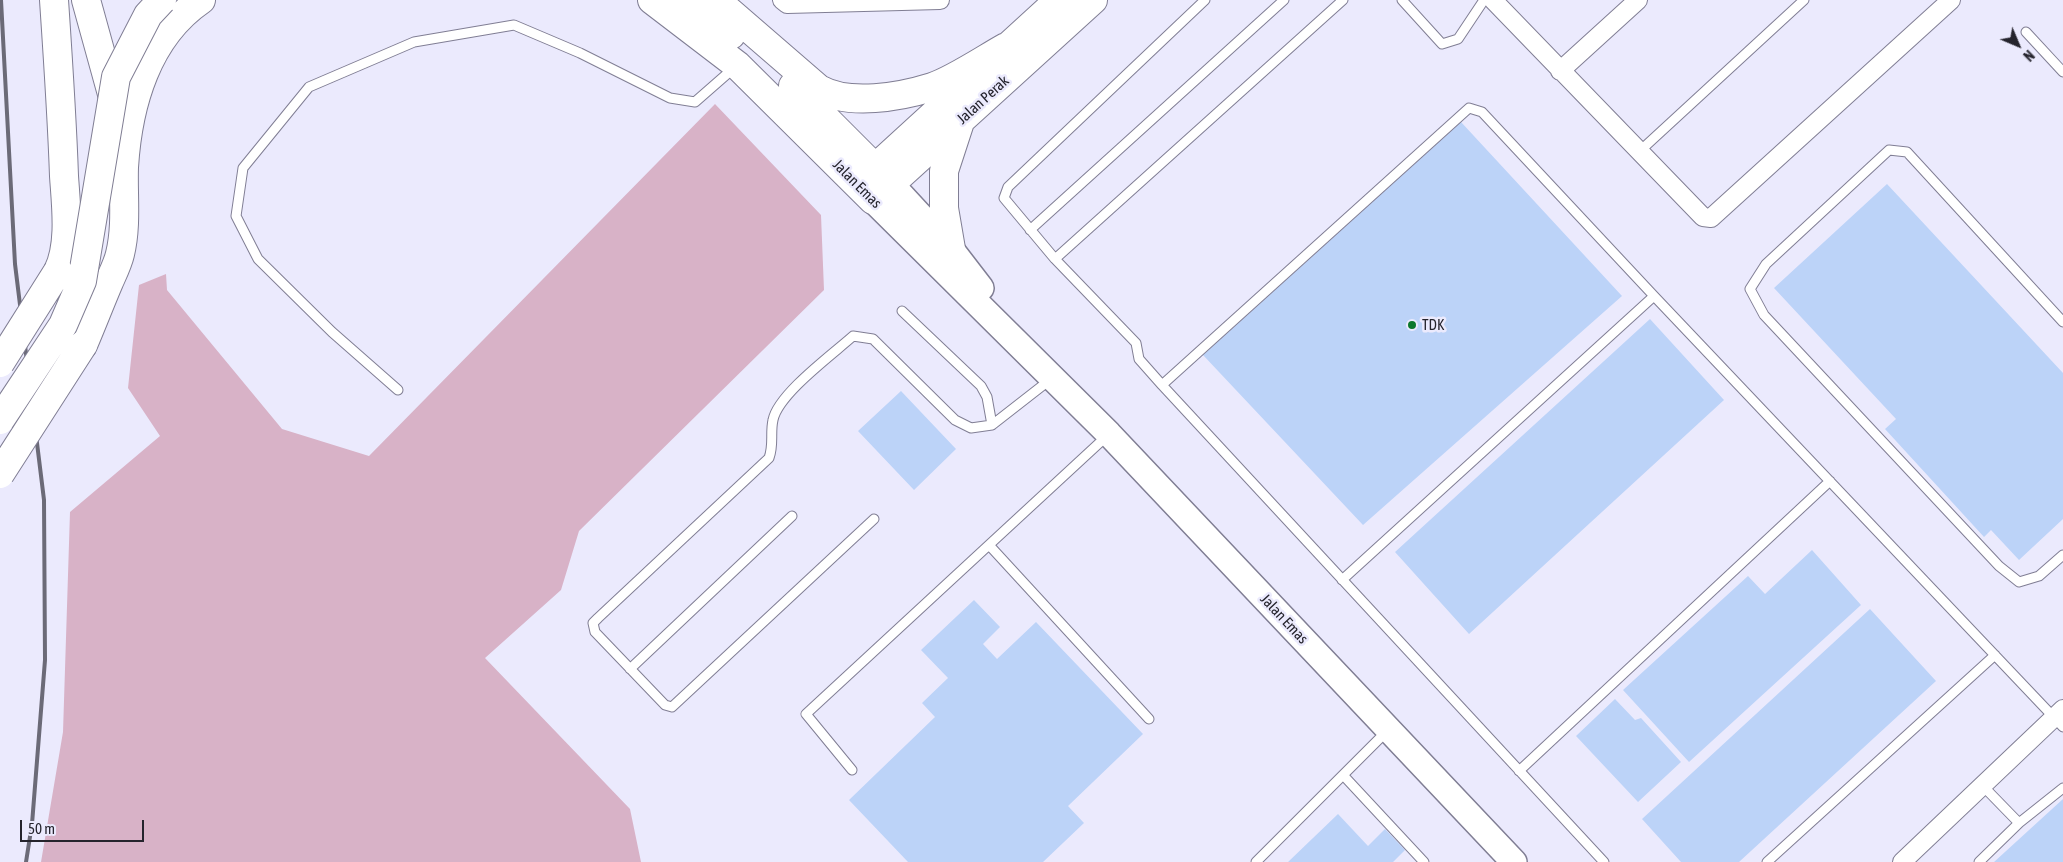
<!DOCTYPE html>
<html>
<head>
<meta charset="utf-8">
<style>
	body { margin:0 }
	#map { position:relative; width:2063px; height:862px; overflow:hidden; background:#ebeafd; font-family:"Asap Condensed",sans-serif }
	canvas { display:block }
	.north { position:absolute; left:1993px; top:20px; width:50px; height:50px; -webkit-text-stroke:4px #ebeafd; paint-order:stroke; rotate:135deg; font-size:14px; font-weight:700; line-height:20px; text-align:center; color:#25242d }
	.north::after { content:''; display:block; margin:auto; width:18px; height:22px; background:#25242d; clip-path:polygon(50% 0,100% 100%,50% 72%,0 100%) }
	.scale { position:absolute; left:20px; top:820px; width:124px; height:22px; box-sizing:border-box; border:2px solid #25242d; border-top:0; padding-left:6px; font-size:15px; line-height:18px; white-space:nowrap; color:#25242d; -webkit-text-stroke:4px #ebeafd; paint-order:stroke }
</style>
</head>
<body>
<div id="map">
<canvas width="2063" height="862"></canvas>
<div class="north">N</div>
<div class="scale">50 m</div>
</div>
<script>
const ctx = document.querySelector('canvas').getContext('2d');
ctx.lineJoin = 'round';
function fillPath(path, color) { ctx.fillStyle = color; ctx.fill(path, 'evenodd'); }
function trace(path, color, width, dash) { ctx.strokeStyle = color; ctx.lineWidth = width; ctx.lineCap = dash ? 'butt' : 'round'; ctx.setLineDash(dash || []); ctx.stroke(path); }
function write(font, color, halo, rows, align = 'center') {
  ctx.font = font + ' "Asap Condensed",sans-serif'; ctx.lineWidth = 5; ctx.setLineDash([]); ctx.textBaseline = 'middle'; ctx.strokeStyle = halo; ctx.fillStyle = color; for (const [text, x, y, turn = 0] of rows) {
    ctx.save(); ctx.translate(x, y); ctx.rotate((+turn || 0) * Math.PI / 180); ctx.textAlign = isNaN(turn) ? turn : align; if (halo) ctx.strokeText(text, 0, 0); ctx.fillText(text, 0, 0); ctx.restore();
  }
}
fillPath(new Path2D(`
	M715,104L821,215L824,290L579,531L561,590L485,658L630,809L641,862H41L63,732L70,512L160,436L128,388L139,285L166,274L167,290L282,429L369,456Z`), '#d8b2c7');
fillPath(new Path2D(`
	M1461,122L1622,296L1363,525L1203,355Z
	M1887,184L2063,373V519L2019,560L1991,530L1984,537L1885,429L1896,419L1774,288Z
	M1650,319L1724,400L1469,634L1395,552Z
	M901,391L956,449L914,490L858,431Z
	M1812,550L1861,605L1689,762L1623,690L1748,576L1765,594Z
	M974,600L1000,627L983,644L997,659L1036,622L1143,734L1068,806L1084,823L1043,862H908L849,800L935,717L922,703L948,678L921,650Z
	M1870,609L1936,681L1739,862H1681L1642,819Z
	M1615,699L1635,720L1641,718L1681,762L1638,802L1576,736Z
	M2063,799V862H1994Z
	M1338,814L1368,846L1385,829L1405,850L1393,862H1288Z`), '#bcd3f8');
const lane = new Path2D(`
	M1205,0L1008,187L1004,198L1055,259L1136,343L1139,359L1162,385L1604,862
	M1402,0L1442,44L1458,39L1484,0
	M2026,32L2063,72
	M1641,150L1804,0
	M1030,230L1284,0
	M1055,259L1343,0
	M902,311L981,386L987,397L992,425
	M2063,322L1907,152L1889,150L1766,264L1750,289L1764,315L1999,566L2019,582L2039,576L2063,555
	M1162,385L1469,108L1482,112L1654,296L2063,727
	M398,390L332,332L258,259L236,216L243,168L309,87L414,42L514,25L580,53L670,98L695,102L735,67
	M874,519L672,707L665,705L595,632L593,623L598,618L769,458C774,445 770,433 773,420C778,394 833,354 853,336L873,339L955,420L971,428L992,425L1051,379
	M989,545L1149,719
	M1342,580L1654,296
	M630,669L792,516
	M852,770L806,714L1109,434
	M1519,771L1830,481
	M1343,775L1424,862
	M1982,785L2019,823
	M1256,862L1387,731
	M1767,862L1995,655
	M1979,862L2019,823L2063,788`);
const street = new Path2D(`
	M782,0L787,4L940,0
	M1493,0L1703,217L1711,218L1951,0
	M1560,71L1638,0
	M1902,862L2063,709`);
const secondary = new Path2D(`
	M891,184L951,249L981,288
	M873,200L1109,434L1514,862`);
const primary = new Path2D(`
	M54,0C58,59 62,117 64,176C66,206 71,244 58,271
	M86,0L115,105
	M652,0L737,65L873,200L1093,0
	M686,0L731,35
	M716,0L819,89C849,106 900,97 932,87C952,81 986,58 1006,47
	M793,86L891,184
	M862,180L1059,0
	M951,249L944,208V171L960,122
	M83,345C92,324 100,303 109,282C113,273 118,263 120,254C127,225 123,196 124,167C128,104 147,37 201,0`);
trace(lane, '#807e94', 11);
trace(street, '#807e94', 20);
trace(secondary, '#807e94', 28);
trace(primary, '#807e94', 30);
trace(lane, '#fff', 9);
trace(street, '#fff', 18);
trace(secondary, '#fff', 25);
trace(primary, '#fff', 28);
trace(new Path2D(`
	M1,0L15,264L44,500L45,660L32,824L26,862`), '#6b6a77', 4);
const primaryBridge = new Path2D(`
	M0,363L58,271
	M0,420L63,325L82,281L116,77L148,15L162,0
	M0,474L83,345`);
trace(primaryBridge, '#807e94', 30, []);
trace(primaryBridge, '#fff', 28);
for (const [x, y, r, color] of [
	[1412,325,5,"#0c782c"]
]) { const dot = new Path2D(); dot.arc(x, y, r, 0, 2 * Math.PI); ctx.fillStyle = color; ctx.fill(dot); trace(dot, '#ebeafd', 2); }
write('15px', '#25242d', '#ebeafd', [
	["Jalan Perak",983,100,-42],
	["Jalan Emas",857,184,45],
	["Jalan Emas",1284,619,47]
]);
write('15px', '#25242d', '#ebeafd', [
	["TDK",1422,325]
], 'left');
</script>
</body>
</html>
